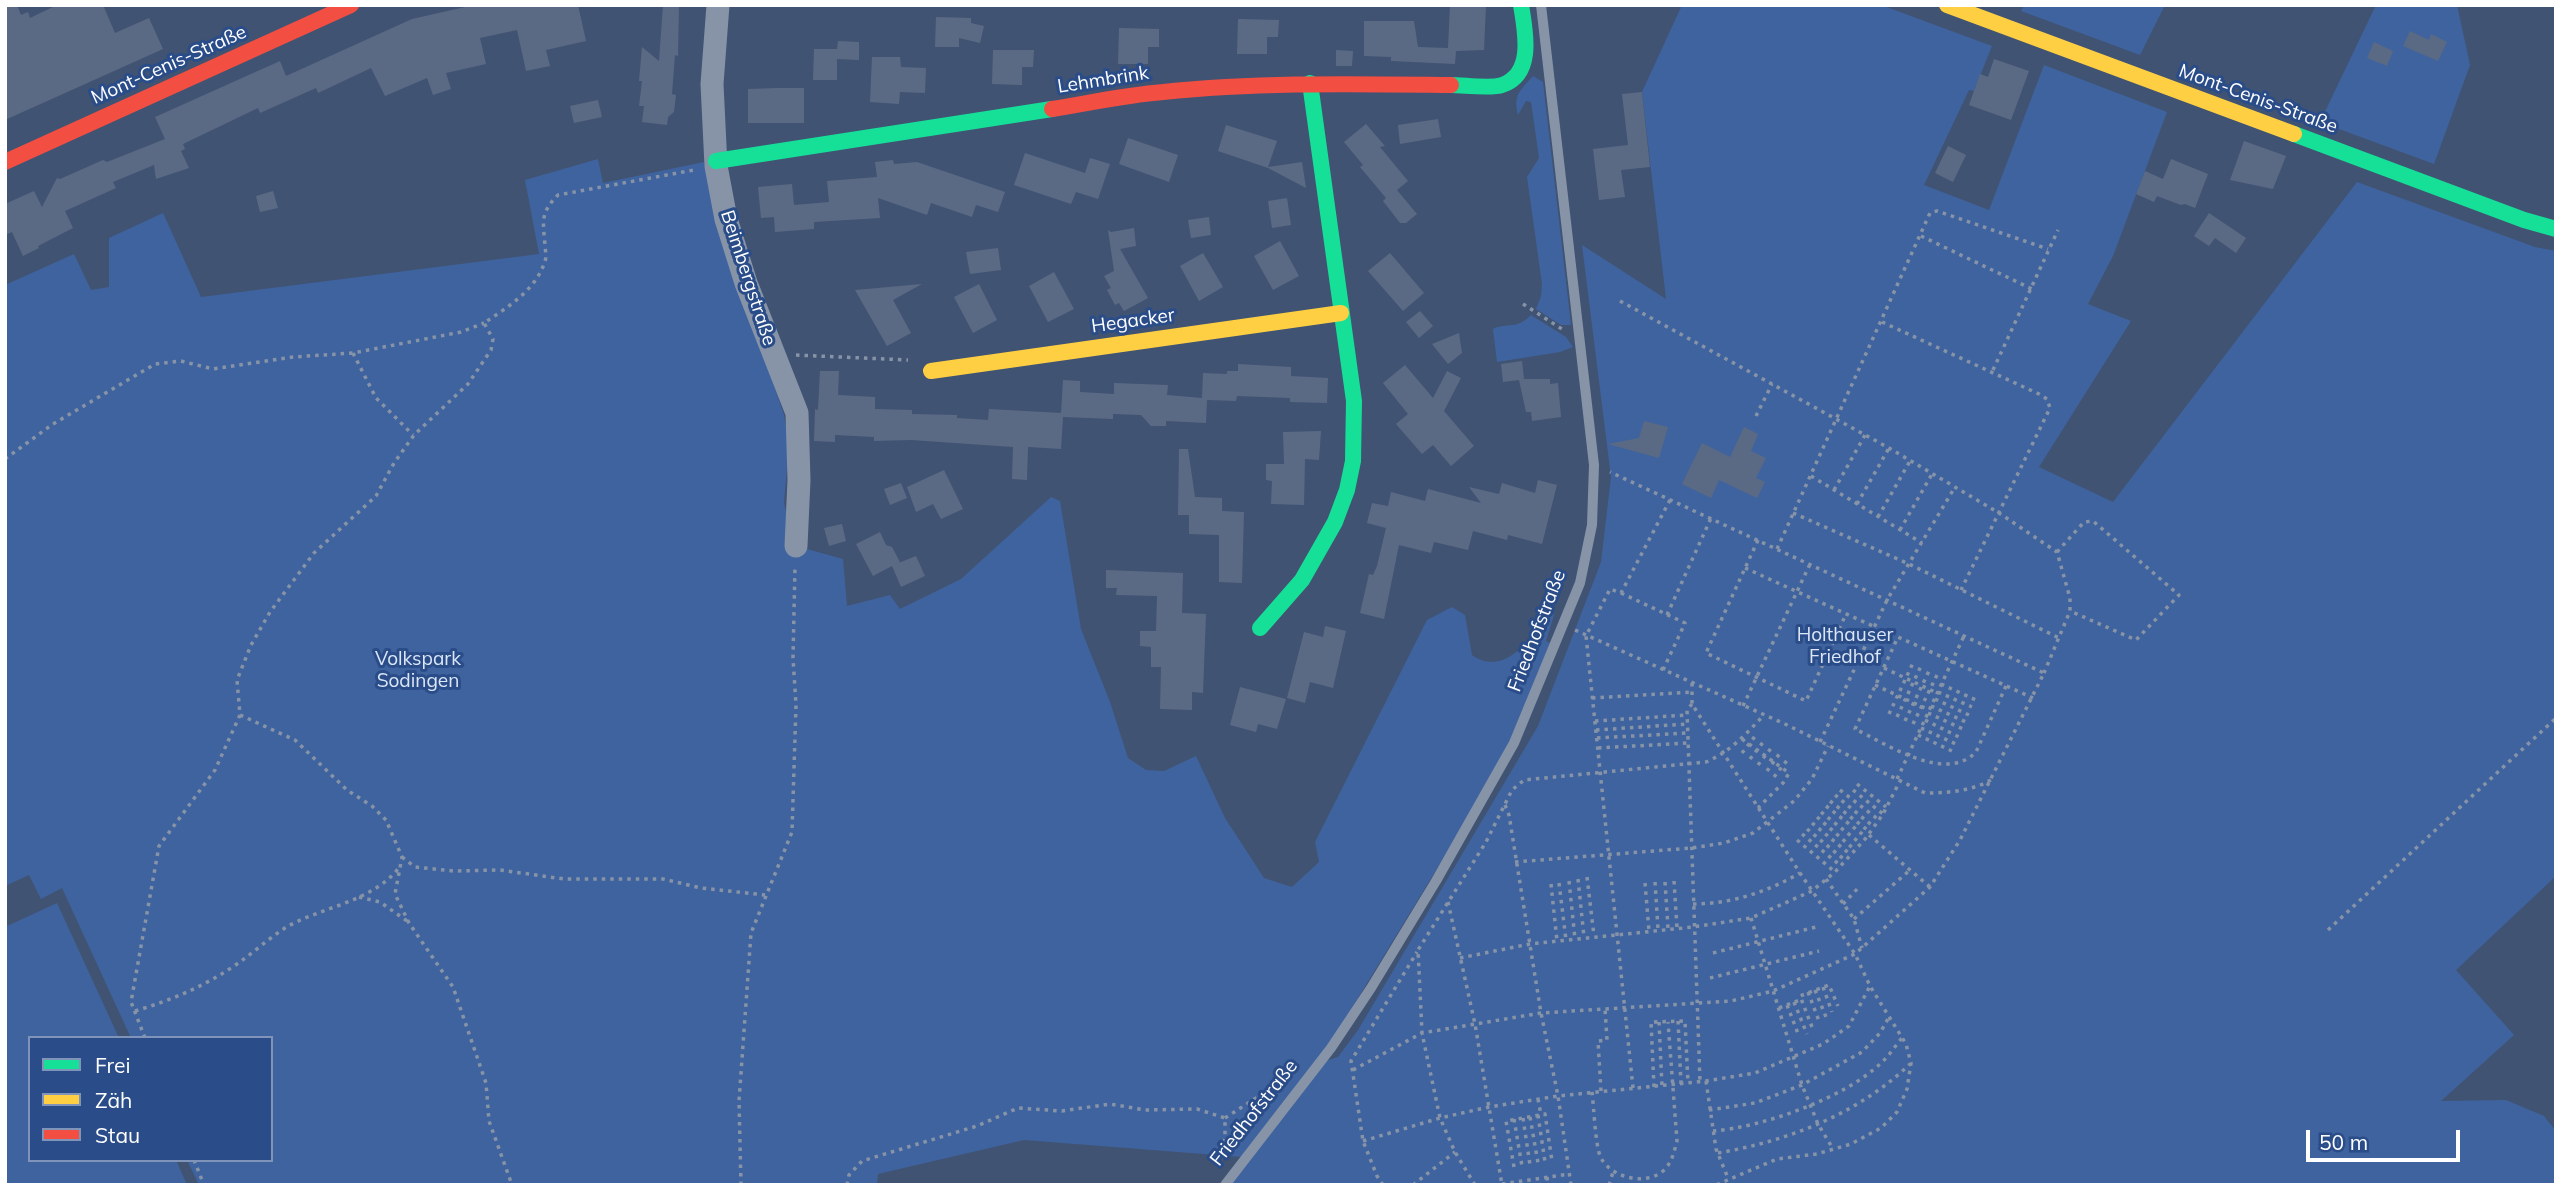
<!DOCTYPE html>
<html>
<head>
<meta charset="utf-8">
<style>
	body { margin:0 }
	#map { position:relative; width:2561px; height:1190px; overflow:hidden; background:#405373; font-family:Mulish,sans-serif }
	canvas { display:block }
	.frame { position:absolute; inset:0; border:7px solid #fff; pointer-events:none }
	.legend { position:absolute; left:28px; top:1036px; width:245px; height:126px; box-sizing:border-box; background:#2a4d89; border:2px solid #7f94b8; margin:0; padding:9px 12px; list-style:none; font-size:21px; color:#fff }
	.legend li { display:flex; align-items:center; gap:14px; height:35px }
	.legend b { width:35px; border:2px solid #7f94b8 }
	.scale { position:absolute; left:2306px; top:1130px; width:154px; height:32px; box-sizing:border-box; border:4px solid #fff; border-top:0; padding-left:9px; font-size:21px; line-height:24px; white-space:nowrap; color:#fff; -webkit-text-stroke:5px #2a4d89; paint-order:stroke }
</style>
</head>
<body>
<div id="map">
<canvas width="2561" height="1190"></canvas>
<div class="frame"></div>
<ul class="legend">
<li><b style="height:9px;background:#16e098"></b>Frei</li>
<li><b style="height:9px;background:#ffcf43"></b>Zäh</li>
<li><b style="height:9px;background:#f24e42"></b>Stau</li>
</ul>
<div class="scale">50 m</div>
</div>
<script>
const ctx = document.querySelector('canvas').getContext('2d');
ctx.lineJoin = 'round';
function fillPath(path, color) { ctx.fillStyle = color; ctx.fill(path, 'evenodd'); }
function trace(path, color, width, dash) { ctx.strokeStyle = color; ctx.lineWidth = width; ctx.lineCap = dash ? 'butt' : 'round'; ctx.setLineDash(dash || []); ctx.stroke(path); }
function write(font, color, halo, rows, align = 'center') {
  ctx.font = font + ' Mulish,sans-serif'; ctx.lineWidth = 6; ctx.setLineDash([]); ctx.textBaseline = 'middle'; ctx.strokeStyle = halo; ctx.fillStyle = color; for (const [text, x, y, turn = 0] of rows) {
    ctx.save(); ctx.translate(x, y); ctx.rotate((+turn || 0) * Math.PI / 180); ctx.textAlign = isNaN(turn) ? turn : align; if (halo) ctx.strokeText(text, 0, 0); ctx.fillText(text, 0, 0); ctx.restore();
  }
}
fillPath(new Path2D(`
	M1682,5H1881L1992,46L1974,91L1969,90L1924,185L1989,210L2044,65L2167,112L2113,256L2088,304L2131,321L2039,467L2113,502L2357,182L2535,247L2556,251V876L2456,970L2514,1035L2441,1101L2506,1100L2544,1116L2556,1131V1185H1229L1325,1061L1338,1057L1358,1030L1538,726L1601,562L1611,477L1582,245L1666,299L1642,92Z
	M2024,5H2165L2140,55L2021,11Z
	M2376,5H2457L2470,65L2434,164L2320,122Z
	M1533,76L1543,82L1571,325H1561L1536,309L1541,296L1542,284L1527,177L1539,158L1531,102L1526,101L1518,115C1513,94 1520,91 1533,76Z
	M598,159L603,183L704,162L714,209L784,415L789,445L784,503L791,533L804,532L807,549L843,559L847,606L890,595L900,609L961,579L1051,497L1060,501L1081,629L1110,702L1128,758L1146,770L1164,771L1196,756L1225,818L1264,878L1292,887L1319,862L1315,842L1427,620L1452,607L1465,615L1472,655C1506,679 1534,635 1552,609L1554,615L1546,641L1550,643L1510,742L1463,826L1336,1034L1242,1157L1024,1140L878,1174L877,1185H199L187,1160H271V1038H131L62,888L41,899L29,875L5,886V285L74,254L91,290L109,287V238L163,213L201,297L539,254L525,180Z
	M1531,315L1566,337L1573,347L1560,352L1497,362L1493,329C1507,322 1517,330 1531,315Z
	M57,903L119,1038H30V1160H176L187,1185H5V927Z`), '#3f639e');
fillPath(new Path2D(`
	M5,5H17L21,15L28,12L30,18L57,5H103L115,33L149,18L163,49L5,120Z
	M474,5H578L586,41L546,50L550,66L526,71L517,30L480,38L486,64L446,73L451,89L433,95L427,78L385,96L371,68L318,93L316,88L260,113L258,108L183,144L185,149L181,151L189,168L156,179L154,165L113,182L116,188L65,211L73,228L38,246L39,248L23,256L12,232L5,235V204L34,191L42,207L57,178L60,179L103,160L107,162L165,139L155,117L280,61L286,76L412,19Z
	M663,5H679L678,56L675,55L672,94L676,95L674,112L668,117L667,125L642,122L644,106H639L642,81H639L642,47L659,61Z
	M1450,5H1486L1484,50L1456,51L1455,64L1391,61V57L1364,56V21H1414L1418,47L1448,48Z
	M936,17L971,18V23L984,26L980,43L959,38V47H935Z
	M1238,19L1279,20L1278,37H1267V54H1237Z
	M1119,28L1159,29V47H1148V64H1118Z
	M2410,31L2429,40L2431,34L2447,42L2438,61L2403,46Z
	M838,41L859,42V60L837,59V80H813L814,49H837Z
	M2374,42L2393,51L2387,66L2367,58Z
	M993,50H1034L1033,67H1022V85L992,84Z
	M1336,50L1353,51L1352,66H1336Z
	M872,57H900L901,67L926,68L925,93L900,92L899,104L870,102Z
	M1994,59L2029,71L2011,120L1969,105L1980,74L1988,77Z
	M778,88H804V123H748V89Z
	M1642,92L1650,167L1621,170L1625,197L1599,200L1593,149L1628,145L1622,94Z
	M598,100L602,117L574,123L570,106Z
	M1438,119L1441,137L1400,144L1398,125Z
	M1366,124L1385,146L1380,147L1408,181L1397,190L1417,214L1406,223H1400L1383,201L1386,198L1360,167L1363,165L1344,142Z
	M1226,125L1277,141L1268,167L1302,162L1306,188L1268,168L1218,151Z
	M1128,138L1178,155L1169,182L1119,164Z
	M2244,141L2286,156L2273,189L2230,180Z
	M1948,146L1966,155L1953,182L1935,173Z
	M1025,153L1085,173L1090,158L1110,164L1098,199L1076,192L1071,204L1014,185Z
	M2171,159L2208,174L2195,208L2185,204L2181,205L2157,196L2154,202L2136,194L2145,171L2163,179Z
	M893,160L894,164L917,162L1005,192L998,212L976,205L972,217L931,203L927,215L878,198L880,218L814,222V229L775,232L774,217L761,218L758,187L792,184L794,205L829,202L827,181L877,177L875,162Z
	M273,191L278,208L260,212L256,196Z
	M1287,198L1291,225L1272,228L1268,201Z
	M2209,213L2246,238L2236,253L2215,238L2209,246L2194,236Z
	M1209,217L1211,235L1191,238L1188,220Z
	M1134,228L1136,246L1120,249L1148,298L1124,311L1119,303L1115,305L1107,290L1111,288L1104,276L1114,271L1108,230L1111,232Z
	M1280,241L1299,276L1273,290L1254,256Z
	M998,248L1001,270L970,274L966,252Z
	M1203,253L1223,287L1199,301L1180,266Z
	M1390,253L1424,293L1403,311L1368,271Z
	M1054,272L1074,309L1048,322L1029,286Z
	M922,284L893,300L911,333L887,346L855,290Z
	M979,284L997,320L973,333L954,297Z
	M1420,311L1433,326L1419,338L1406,322Z
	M1459,333L1462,353L1448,364L1432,344Z
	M1522,361L1524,379H1550V384L1558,383L1561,417L1532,421L1531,412H1526L1519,380L1503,382L1501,364Z
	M1238,364L1291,367V376L1328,378L1327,403L1290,402V398L1237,396L1236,401L1207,400L1206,423L1166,421V426H1151L1141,415L1113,414V419L1063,417L1061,449L1028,447L1027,480L1012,479L1013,447L911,440L874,441V437L835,435V442L814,441L815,409L818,410L820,371H839L838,395L875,397V409L912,410V414L957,415V418L988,420L989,409L1061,413L1063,380L1080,381V392L1114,394V383L1168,385L1167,395L1202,398L1203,373L1227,374V371H1238Z
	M1405,365L1433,398L1447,371L1461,378L1444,411L1474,446L1451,466L1433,445L1422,454L1396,424L1408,414L1383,383Z
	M1644,421L1668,427L1659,458L1608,444L1639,438Z
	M1744,427L1758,434L1751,451L1766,458L1756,478L1765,482L1757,498L1719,480L1711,498L1682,484L1702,443L1730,457Z
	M1321,431L1319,460L1305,459L1304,505L1271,504L1272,481L1266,480V464H1284L1283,432Z
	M1179,449H1188L1195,497L1222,498V511L1244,512L1242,583L1219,582V535L1189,534V515H1178Z
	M944,470L963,509L941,519L933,504L916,512L907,487Z
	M1538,480L1557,485L1542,544L1508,535L1507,540L1473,531L1468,550L1434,542L1431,553L1399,545L1384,619L1360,613L1369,574L1373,575L1377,566L1386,528L1367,523L1372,503L1388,506L1391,492L1425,501L1428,489L1481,503L1469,487L1499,494L1502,483L1535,493Z
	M901,483L907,498L890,505L884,489Z
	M842,524L846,541L829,546L824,528Z
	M880,532L886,545L892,547L900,562L896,564L916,556L925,576L901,587L892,566L873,576L856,544Z
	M1106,570L1183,573L1182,613L1206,614L1203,693L1192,692V710L1160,709L1161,667H1151V647L1140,646V631H1156L1157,596L1116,595L1117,588H1106Z
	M1325,626L1346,631L1333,688L1310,682L1305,703L1287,698L1304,632L1323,637Z
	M1240,687L1286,699L1277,729L1258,724L1256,732L1230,725Z`), '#5b6a84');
trace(new Path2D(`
	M1921,236L2032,289
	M1620,301L1889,448L1999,513L2057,552L2070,598V611L2044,673
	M1523,304L1565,331
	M1882,322L2039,394L2047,399L2050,408L1961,590
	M353,353L376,398L413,435
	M796,355L908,360
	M1993,370L2058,230
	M1756,416L1772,384
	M5,459L53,424L155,364L181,361L213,369L293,357L353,353L461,332L484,323
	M1811,476L1922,543
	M1834,490L1865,435
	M1857,504L1889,448
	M1793,513L1909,564L2059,638
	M1878,517L1910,461
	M1900,530L1932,474
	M1758,540L1706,653L1806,701L1846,614
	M1777,549L1930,213L1937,211L2048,249
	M2057,552L2084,522L2093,521L2179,595L2136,640L2070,611
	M1745,568L1875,627
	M1621,593L1685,623L1663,670
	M1667,615L1711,518
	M1575,630L1785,724L1925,793C1948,793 1971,791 1991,780
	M1884,668L1937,693
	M1692,683V704L1800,873L1855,954L1870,986L1906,1044L1911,1063L1907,1089L1897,1112L1881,1128L1851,1144L1817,1154L1777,1159L1716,1185
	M1941,684L1976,700
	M1875,685L1929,710
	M2006,686L1976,752C1945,784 1887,744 1855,729L1898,637L2033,698
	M1938,692L1972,707
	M1592,698L1692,692
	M1935,699L1969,715
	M1692,704L1687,710L1700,1082
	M1743,706L1810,564
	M1931,706L1966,722
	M1928,713L1963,729
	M1889,714L1913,663
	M240,715L295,740L347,790L372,806L386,820L402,857L395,894L409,923L453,987L486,1083L489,1121L512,1185
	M1897,717L1921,666
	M1925,720L1959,737
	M1595,721L1687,715
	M1905,721L1929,671
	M1913,724L1937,675
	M1921,728L1956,744
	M1596,730L1687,724
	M1918,735L1952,751
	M1597,738L1687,733
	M1742,739L1789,773L1783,783L1758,808
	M1820,742L1887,600L1955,487
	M1598,748L1688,743
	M1742,753L1756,735
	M1750,759L1764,741
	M1758,765L1772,747
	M1767,771L1780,753
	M1774,777L1788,759
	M1897,779L1964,636
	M1857,784L1886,807
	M1840,790L1879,820
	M1853,790L1883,814
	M1835,795L1874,827
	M1830,801L1870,832
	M1505,805L1509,815L1541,1013L1558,1096L1571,1185
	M1826,806L1866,837
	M1821,812L1860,843
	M1817,817L1855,850
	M1812,823L1851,855
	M1807,829L1846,861
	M1802,834L1841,866
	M1869,835L1930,887
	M1797,840L1835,872
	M402,857L415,867L454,871L500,870L564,879H663L701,888L765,895
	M1515,862L1691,848L1724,843L1753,833L1794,801L1812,779L1828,746
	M1587,877L1594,936
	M1578,879L1584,937
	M1826,879L1854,919L1862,948
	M1569,881L1575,939
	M1674,881L1677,928
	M1655,882L1658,929
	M1665,882L1668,928
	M1559,883L1566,940
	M1645,883L1649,931
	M1551,884L1557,941
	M359,897L380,902L407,921
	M1448,902L1475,1024L1502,1185
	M1693,904C1731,904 1767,892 1800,873
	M1843,904L1860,886
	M1751,918L1802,1085L1818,1124L1833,1149
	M1854,919L1910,870
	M2328,930L2556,718
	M1713,953L1816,927
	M1460,958L1530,944L1693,927L1751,918L1812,891L1835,872L1866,838L1883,814L1900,781
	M1710,978L1819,951
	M1823,987L1832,1012
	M1815,990L1826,1017
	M1808,992L1819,1021
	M1794,1002L1807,1034
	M1787,1005L1799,1036
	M1779,1008L1802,999
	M135,1011C172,1000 205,986 237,964C253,953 268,939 285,928C320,907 370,903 398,869
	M1678,1021L1681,1084
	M1659,1022L1662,1086
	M1812,1027L1800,996L1829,985L1838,1006
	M145,1038L131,1002L159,846L215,770L240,715L237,680L251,645L270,612L314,553L376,496L394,463L414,435L468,384L491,350L493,339L484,323C508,307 536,290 545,261C547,256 545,250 545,245C543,221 540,213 558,195L694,170
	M1353,1070L1422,1033L1541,1013L1731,1001L1773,991L1855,954L1930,887L1960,840L2044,673L1610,472
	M1706,1081L1716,1149L1728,1178
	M1654,1087L1651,1022L1685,1021L1688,1083
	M1633,1088L1586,636L1610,589L1621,593L1670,500
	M1601,1091L1598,1041L1607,1040L1605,1009
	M1592,1092C1594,1107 1595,1146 1601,1158C1612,1178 1645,1186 1663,1171C1672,1163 1674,1152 1677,1141L1668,1022
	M1538,1099L1541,1115
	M1709,1110L1755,1103L1802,1085L1862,1052L1880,1033L1889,1017
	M1538,1115L1545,1162
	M1530,1117L1538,1163
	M1225,1118L1273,1087L1279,1090
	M1523,1118L1530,1165
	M1514,1119L1522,1166
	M1713,1131C1763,1127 1845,1098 1881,1063C1889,1056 1895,1046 1902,1038
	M1363,1141L1440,1118L1489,1107L1558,1096L1706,1081L1755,1073L1823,1044L1849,1026L1870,986
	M1718,1153C1788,1141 1858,1114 1910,1064
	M194,1160L204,1185
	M1514,1167L1506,1121L1545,1114L1552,1161
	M1547,1177L1548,1185
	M1502,1184L1569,1174
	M741,1185L739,1101L751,933L792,832L796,705L793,658L795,566
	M847,1185L849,1175L862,1161L977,1126L1018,1108L1062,1111L1110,1104L1145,1110L1197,1109L1225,1118V1139L1220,1153L1227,1161
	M1383,1185L1377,1176L1363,1141L1351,1061L1417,952
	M1413,1185L1455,1152
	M1475,1185L1455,1152L1440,1118L1422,1033L1418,950L1486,842L1512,790L1524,780L1706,762C1730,752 1746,734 1764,715
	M1609,1185L1613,1172`), '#8794a8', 3.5, [3.5, 5]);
trace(new Path2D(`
	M1225,1185L1331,1048L1371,988L1436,881L1514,743L1580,583L1592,525L1594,465L1541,5`), '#8794a8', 10);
trace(new Path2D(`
	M718,5L712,84L716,166L726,219L746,283L797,413L799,480L796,546`), '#8794a8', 23);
trace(new Path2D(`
	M1451,85C1464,85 1491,89 1502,85C1535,74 1525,30 1521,5
	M2294,134L2524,220L2556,229
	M716,161L1052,109
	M1260,628L1302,580L1335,522L1347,490L1353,461L1354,401L1310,83`), '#16e098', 16);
trace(new Path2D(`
	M1947,5L2294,134
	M931,371L1341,313`), '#ffcf43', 16);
trace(new Path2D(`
	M1052,109C1089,103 1126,95 1163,92C1259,82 1355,84 1451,85
	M5,162L351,5`), '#f24e42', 16);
write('19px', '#fff', '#2a4d89', [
	["Mont-Cenis-Straße",169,65,-24],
	["Lehmbrink",1103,80,-9],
	["Mont-Cenis-Straße",2258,99,20],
	["Beimbergstraße",748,278,72],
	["Hegacker",1133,321,-8],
	["Friedhofstraße",1537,631,-69],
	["Friedhofstraße",1254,1113,-52]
]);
write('19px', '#dbe6f7', '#2a4d89', [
	["Holthauser",1845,635],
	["Friedhof",1845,657],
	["Volkspark",418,659],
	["Sodingen",418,681]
]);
</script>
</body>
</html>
